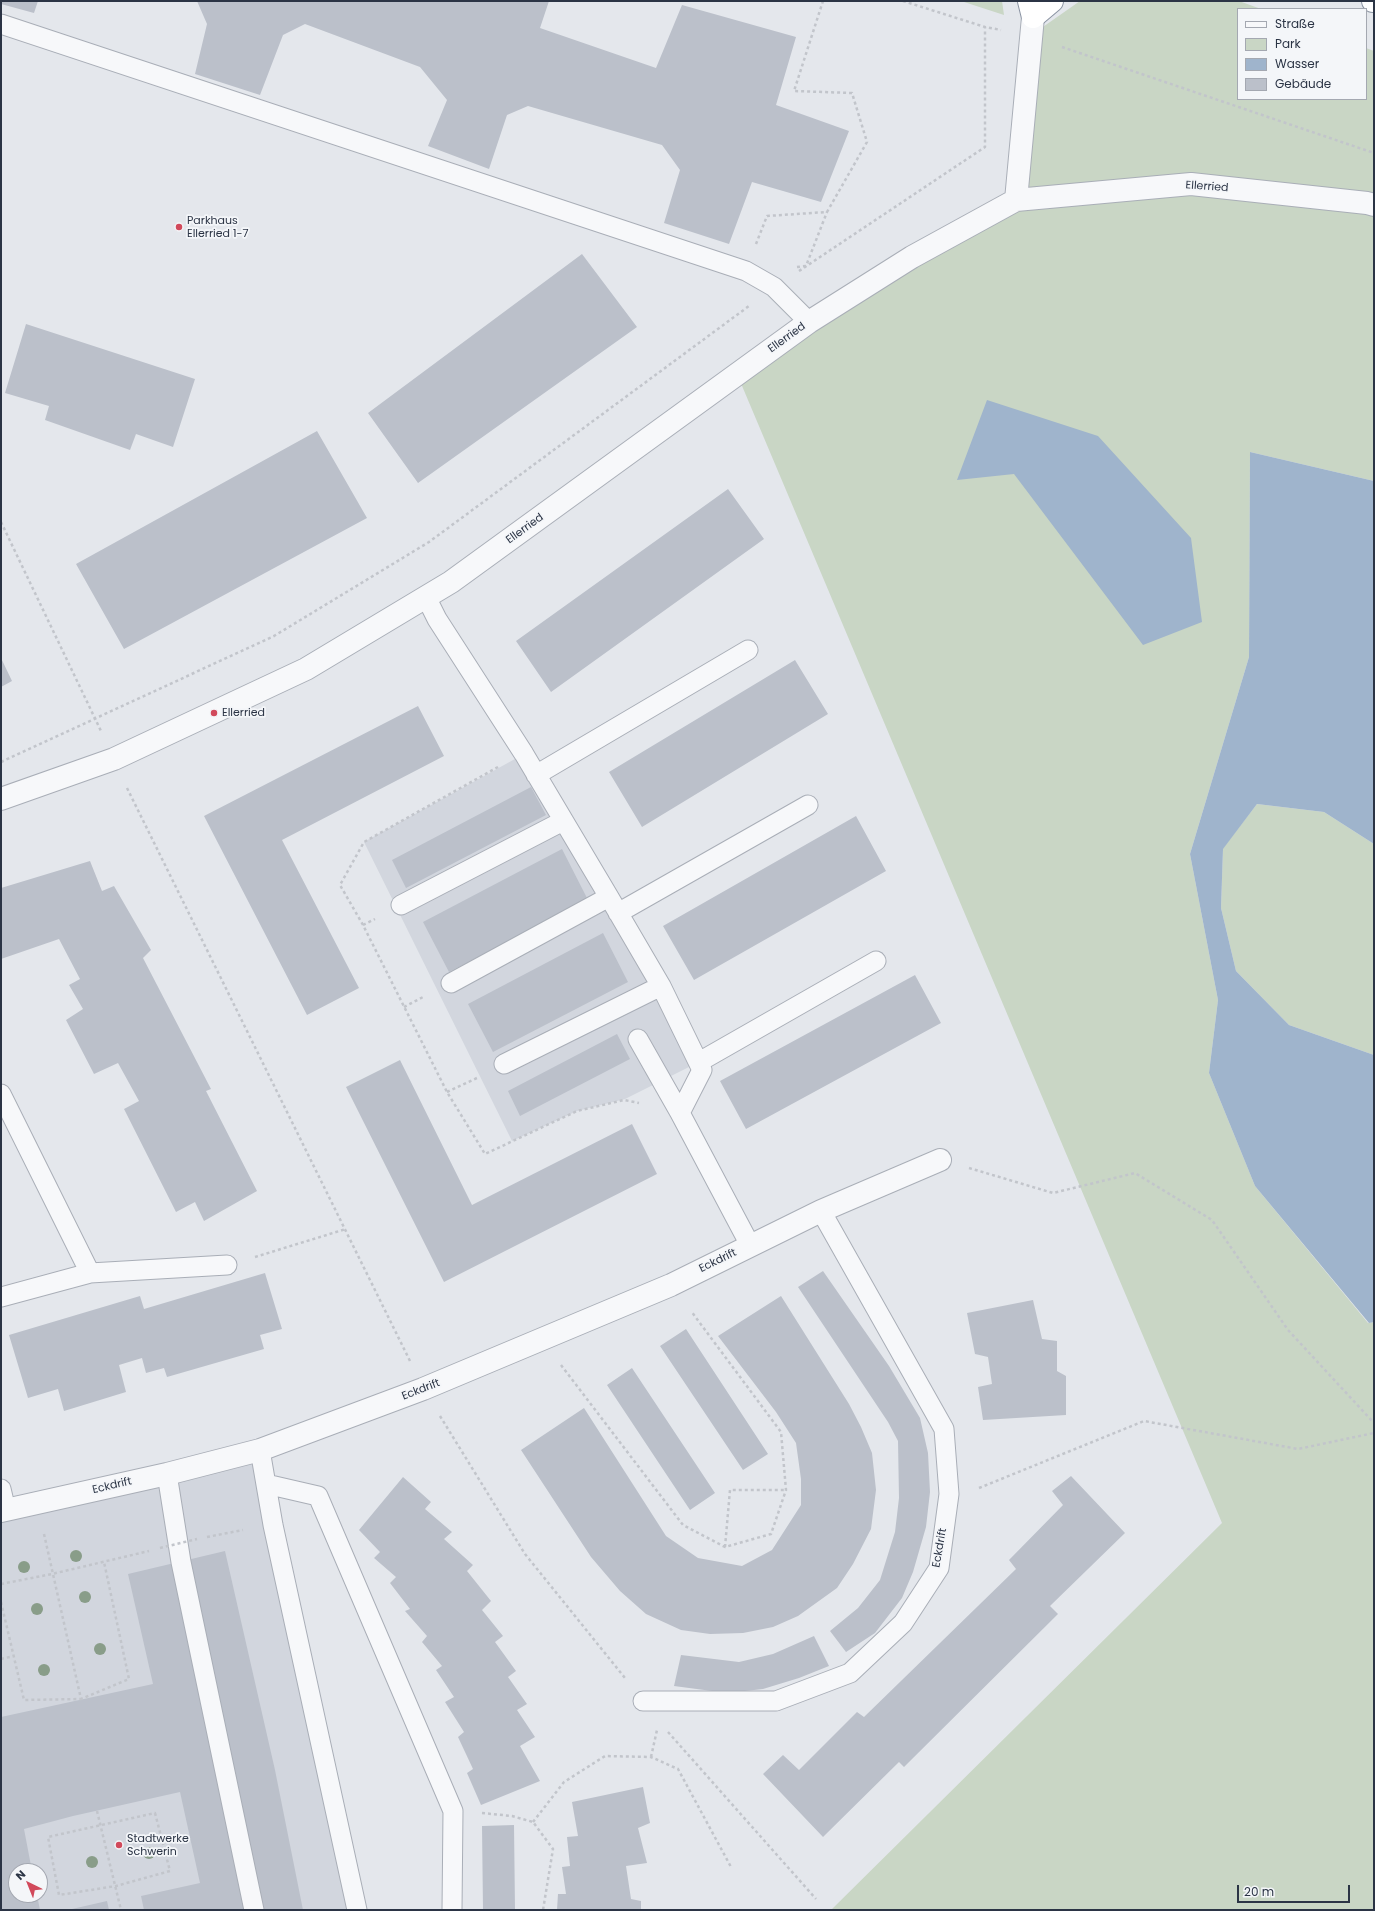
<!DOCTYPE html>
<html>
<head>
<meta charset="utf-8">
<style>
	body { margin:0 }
	#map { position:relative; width:1375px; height:1911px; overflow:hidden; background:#e4e7ec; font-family:Poppins,sans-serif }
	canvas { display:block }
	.frame { position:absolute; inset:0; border:2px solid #2b3445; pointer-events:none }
	.legend { position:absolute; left:1237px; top:8px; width:130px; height:92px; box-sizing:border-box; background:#f4f6f9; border:1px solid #a4a8b1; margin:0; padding:5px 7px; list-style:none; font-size:12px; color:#2b3445 }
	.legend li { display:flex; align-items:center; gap:8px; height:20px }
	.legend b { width:20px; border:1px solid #a4a8b1 }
	.north { position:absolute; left:8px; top:1863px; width:40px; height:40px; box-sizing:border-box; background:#f4f6f9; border:1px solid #a4a8b1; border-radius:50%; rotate:317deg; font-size:11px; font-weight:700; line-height:16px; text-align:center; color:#2b3445 }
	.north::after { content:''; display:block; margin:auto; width:14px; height:18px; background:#d1495b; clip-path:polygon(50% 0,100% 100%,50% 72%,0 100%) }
	.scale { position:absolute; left:1237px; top:1885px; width:113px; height:18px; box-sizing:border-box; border:2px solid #2b3445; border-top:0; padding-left:5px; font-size:12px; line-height:14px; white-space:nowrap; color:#2b3445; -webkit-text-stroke:3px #f4f6f9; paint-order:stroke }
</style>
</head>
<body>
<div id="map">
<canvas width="1375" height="1911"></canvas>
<div class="frame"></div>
<ul class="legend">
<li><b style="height:5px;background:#f7f8fa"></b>Straße</li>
<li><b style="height:11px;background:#c9d6c5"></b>Park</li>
<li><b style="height:11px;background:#9fb4cc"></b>Wasser</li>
<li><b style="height:11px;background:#bbc0ca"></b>Gebäude</li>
</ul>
<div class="north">N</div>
<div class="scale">20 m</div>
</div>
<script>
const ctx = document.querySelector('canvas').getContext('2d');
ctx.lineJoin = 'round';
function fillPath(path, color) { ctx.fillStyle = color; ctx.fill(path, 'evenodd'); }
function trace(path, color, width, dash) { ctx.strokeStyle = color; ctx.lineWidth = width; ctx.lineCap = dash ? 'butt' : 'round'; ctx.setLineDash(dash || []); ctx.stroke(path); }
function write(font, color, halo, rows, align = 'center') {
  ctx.font = font + ' Poppins,sans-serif'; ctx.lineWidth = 3.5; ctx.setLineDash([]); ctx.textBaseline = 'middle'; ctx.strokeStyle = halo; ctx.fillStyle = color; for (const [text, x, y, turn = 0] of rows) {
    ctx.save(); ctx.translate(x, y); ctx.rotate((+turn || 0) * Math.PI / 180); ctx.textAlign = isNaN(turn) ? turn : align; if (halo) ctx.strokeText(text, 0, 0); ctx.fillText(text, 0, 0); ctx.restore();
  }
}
fillPath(new Path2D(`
	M524,754L699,1062L625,1099L577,1111L512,1141L364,842Z
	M256,1462L361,1910H1V1522ZM16,1871H40V1895H16Z`), '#d2d6de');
fillPath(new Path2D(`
	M961,1H1002L1004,15Z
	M1080,1H1239L1261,9H1238V99H1366V48L1374,51V481L1250,452L1249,657L1190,854L1218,1000L1209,1073L1255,1186L1368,1323L1374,1322V1910H831L1222,1523L737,374L1015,200L1030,36Z
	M1257,804L1324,812L1374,844V1055L1289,1025L1236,971L1221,908L1223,848Z`), '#c9d6c5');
fillPath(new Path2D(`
	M987,400L1098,436L1191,538L1202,622L1143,645L1014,474L957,480Z
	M1250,452L1374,481V844L1324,812L1257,804L1223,849L1221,908L1236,971L1289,1025L1374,1055V1322L1369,1323L1255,1186L1209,1073L1218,1000L1190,854L1249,657Z`), '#9fb4cc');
fillPath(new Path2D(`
	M1,1H38L34,13L1,4Z
	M197,1H549L540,28L656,68L682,5L796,37L776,105L849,131L821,202L752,182L729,244L664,223L680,170L662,145L528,106L507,115L489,169L428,146L447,100L420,67L305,24L283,35L260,95L195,74L207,24Z
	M582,254L637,327L418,483L368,413Z
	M26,324L195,379L173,447L136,434L130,450L45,420L49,406L5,393Z
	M317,431L367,518L124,649L76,564Z
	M728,489L764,539L551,692L516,641Z
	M1,658L12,681L1,687Z
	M795,660L828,714L642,827L609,772Z
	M418,706L444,756L282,840L359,988L307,1015L204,816Z
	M531,787L546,815L406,888L392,860Z
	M856,816L886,871L694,980L663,926Z
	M562,849L588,900L449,972L423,922Z
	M90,861L102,891L114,886L151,950L143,958L211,1089L206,1091L257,1191L204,1221L195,1202L176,1212L124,1109L139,1101L118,1063L94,1074L66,1020L83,1009L69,985L80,979L59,939L1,959V888Z
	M603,933L628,982L493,1052L468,1004Z
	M915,975L941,1023L746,1129L720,1081Z
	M617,1034L630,1059L520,1116L508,1091Z
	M400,1060L472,1205L632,1124L657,1174L444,1282L346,1087Z
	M823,1271L889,1366L920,1418L928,1453L930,1492L926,1527L913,1572L902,1598L875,1633L846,1652L830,1631L858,1608L880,1580L895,1532L899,1498L898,1441L888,1422L798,1287Z
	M265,1273L282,1329L260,1335L264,1349L167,1377L164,1368L146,1373L142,1358L119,1365L126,1392L64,1411L58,1389L28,1398L9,1335L140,1296L144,1309Z
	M781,1296L849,1404L861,1427L872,1453L876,1490L871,1529L853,1564L837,1588L798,1616L773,1627L743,1633L710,1634L681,1630L646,1614L620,1591L591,1557L521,1450L584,1408L666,1536L698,1558L742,1566L772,1550L801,1505V1479L796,1443L776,1412L718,1336Z
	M1033,1300L1042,1339L1057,1341V1371L1066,1376V1415L983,1420L978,1387L992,1384L988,1357L975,1354L967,1313Z
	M686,1329L768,1454L743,1470L660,1346Z
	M632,1368L715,1493L690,1510L607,1385Z
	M1071,1476L1125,1533L1050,1606L1058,1614L904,1767L899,1762L823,1837L763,1774L783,1755L799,1770L857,1712L864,1717L1016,1569L1009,1560L1063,1505L1052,1491Z
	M403,1477L431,1502L425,1509L452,1532L444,1539L473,1565L467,1571L491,1601L482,1610L503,1636L495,1642L516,1671L508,1677L527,1704L517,1710L535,1737L520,1746L540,1781L481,1805L467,1773L473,1769L458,1737L464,1732L445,1702L454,1697L436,1670L442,1666L422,1642L427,1636L405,1611L410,1609L390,1583L396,1577L374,1558L380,1552L359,1530Z
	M225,1551L275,1770L303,1910H144L141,1896L200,1883L180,1792L73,1816L24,1829L32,1871H16V1895H37L40,1910H1V1717L153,1684L128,1574Z
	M814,1636L829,1666L799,1678L763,1689L727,1693L674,1686L681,1655L739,1662L773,1654Z
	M643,1787L650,1823L638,1828L647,1863L626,1866L631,1899L641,1901V1910H557L558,1894H566L562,1867L570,1866L567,1837L578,1836L572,1802Z
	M514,1825L515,1910H483L482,1826Z
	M107,1901L109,1910H72V1909Z`), '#bbc0ca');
const lane = new Path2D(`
	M1,24L746,271L774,287L809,322
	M426,597L437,619L524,754L609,897L661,986L702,1070L680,1113
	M536,775L748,650
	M401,905L563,821
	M618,913L808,805
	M451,983L609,897
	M638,1039L680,1113L750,1245
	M699,1062L876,961
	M504,1064L661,986
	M1,1094L90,1273
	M1,1297L90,1273L227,1265
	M260,1450L273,1525L357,1910
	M167,1474L181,1562L254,1910
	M266,1484L318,1496L453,1811L452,1910
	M1,1489L6,1510
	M643,1701H776L850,1673L903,1623L939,1568L949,1494L944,1429L821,1211`);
const street = new Path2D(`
	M1016,200L1033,17
	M1,799L114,759L306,669L451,582L809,322L912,257L1016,200L1191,184L1367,203L1374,205
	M1,1511L167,1474L260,1450L423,1389L671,1285L821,1211L940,1160`);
const highway = new Path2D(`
	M1029,1L1033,17L1052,1
	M1373,1H1374`);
trace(lane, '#a9aeb7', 21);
trace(street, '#a9aeb7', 24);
trace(highway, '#8b94a3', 24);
trace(new Path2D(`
	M903,1L985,27L1001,30
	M1062,47L1374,153
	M756,244L767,216L827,212L867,142L852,93L794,91L823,1
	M797,267L806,266L827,212
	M799,271L985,147V27
	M1,522L101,731
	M1,762L274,636L429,542L749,306
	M498,767L364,842L340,885L363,925L447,1092L485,1154L577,1111L624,1100L639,1103
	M127,788L410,1361
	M363,925L375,919
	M404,1007L425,996
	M447,1092L479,1077
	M969,1168L1053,1193L1135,1173L1212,1220L1288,1330L1374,1423
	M255,1257L346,1229
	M561,1365L683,1525L725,1547L771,1534L786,1490L781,1432L691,1311
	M440,1416L525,1554L625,1678
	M979,1488L1144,1421L1298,1449L1374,1433
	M44,1534L81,1699L129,1679L104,1562
	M207,1537L243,1530
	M725,1547L730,1490H786
	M1,1584L52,1574L149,1551
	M1,1602L24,1700L81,1699
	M1,1659L14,1656
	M668,1732L816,1899
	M651,1757L657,1730
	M97,1811L121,1910
	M155,1813L170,1871L116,1886L59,1895L48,1837Z
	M482,1813L512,1816L533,1822L553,1849L543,1910
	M533,1822L564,1782L605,1756L651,1757L678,1769L731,1867`), '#c2c5cb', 2.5, [3, 3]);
trace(lane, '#f7f8fa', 19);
trace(street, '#f7f8fa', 22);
trace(highway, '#fff', 22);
trace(new Path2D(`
	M160,1548L197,1539`), '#c2c5cb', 2.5, [3, 3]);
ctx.fillStyle = '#899d89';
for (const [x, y] of [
	[76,1556],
	[24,1567],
	[85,1597],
	[37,1609],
	[100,1649],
	[44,1670],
	[149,1853],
	[92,1862]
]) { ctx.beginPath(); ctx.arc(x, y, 6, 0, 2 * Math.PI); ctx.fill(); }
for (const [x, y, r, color] of [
	[179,227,4,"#d1495b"],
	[214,713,4,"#d1495b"],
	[119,1845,4,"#d1495b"]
]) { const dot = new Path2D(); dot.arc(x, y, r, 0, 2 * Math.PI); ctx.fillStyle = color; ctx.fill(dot); trace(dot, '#f4f6f9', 1.5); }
write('11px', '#2b3445', '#f4f6f9', [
	["Ellerried",1207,187,4],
	["Ellerried",787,338,-36],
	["Ellerried",525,529,-36],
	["Eckdrift",718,1261,-26],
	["Eckdrift",421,1390,-21],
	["Eckdrift",112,1486,-13],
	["Eckdrift",940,1548,-80]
]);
write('11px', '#2b3445', '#f4f6f9', [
	["Parkhaus",187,221],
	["Ellerried 1-7",187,234],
	["Ellerried",222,713],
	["Stadtwerke",127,1839],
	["Schwerin",127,1852]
], 'left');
</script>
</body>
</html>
